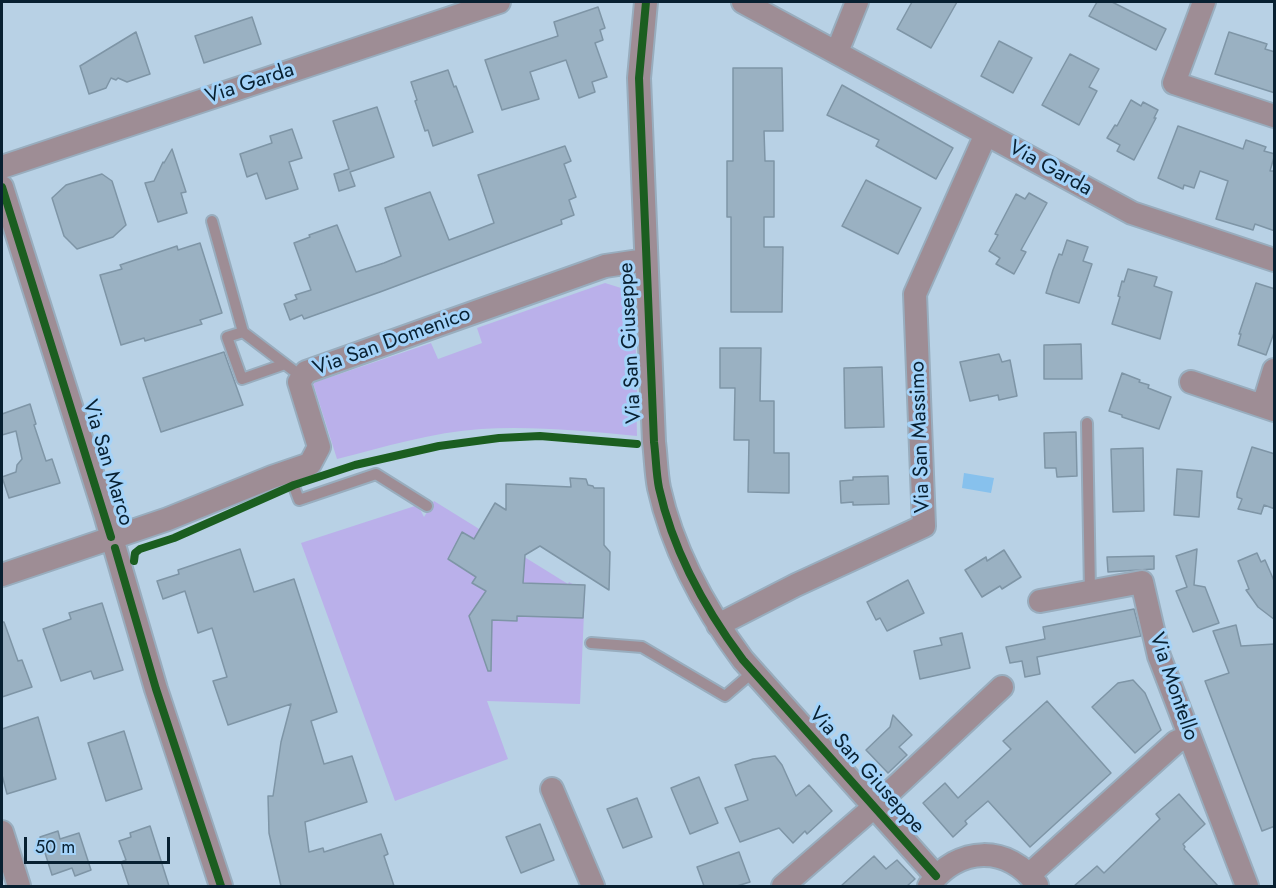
<!DOCTYPE html>
<html>
<head>
<meta charset="utf-8">
<style>
	body { margin:0 }
	#map { position:relative; width:1276px; height:888px; overflow:hidden; background:#b8d1e5; font-family:Jost,sans-serif }
	canvas { display:block }
	.frame { position:absolute; inset:0; border:3px solid #082031; pointer-events:none }
	.scale { position:absolute; left:24px; top:837px; width:146px; height:27px; box-sizing:border-box; border:3px solid #082031; border-top:0; padding-left:8px; font-size:18px; line-height:21px; white-space:nowrap; color:#082031; -webkit-text-stroke:4px #a4d3f9; paint-order:stroke }
</style>
</head>
<body>
<div id="map">
<canvas width="1276" height="888"></canvas>
<div class="frame"></div>
<div class="scale">50 m</div>
</div>
<script>
const ctx = document.querySelector('canvas').getContext('2d');
ctx.lineJoin = 'round';
function fillPath(path, color) { ctx.fillStyle = color; ctx.fill(path, 'evenodd'); }
function trace(path, color, width, dash) { ctx.strokeStyle = color; ctx.lineWidth = width; ctx.lineCap = dash ? 'butt' : 'round'; ctx.setLineDash(dash || []); ctx.stroke(path); }
function write(font, color, halo, rows, align = 'center') {
  ctx.font = font + ' Jost,sans-serif'; ctx.lineWidth = 6; ctx.setLineDash([]); ctx.textBaseline = 'middle'; ctx.strokeStyle = halo; ctx.fillStyle = color; for (const [text, x, y, turn = 0] of rows) {
    ctx.save(); ctx.translate(x, y); ctx.rotate((+turn || 0) * Math.PI / 180); ctx.textAlign = isNaN(turn) ? turn : align; if (halo) ctx.strokeText(text, 0, 0); ctx.fillText(text, 0, 0); ctx.restore();
  }
}
fillPath(new Path2D(`
	M605,283L621,288C642,331 636,389 637,436C585,431 533,426 481,429C433,432 384,447 337,459L313,383L431,343L438,359L482,343L477,328Z
	M434,501L568,584L569,582L585,591L580,704L487,701L508,759L395,801L301,543L418,505L424,517Z`), '#bab0ea');
fillPath(new Path2D(`
	M964,473L994,478L991,493L962,488Z`), '#87c1ed');
const building = new Path2D(`
	M912,2H957L931,48L897,29Z
	M1097,2H1112L1166,29L1156,50L1089,16Z
	M598,7L605,28L600,30L603,40L595,43L607,77L592,82L595,92L579,98L566,60L530,72L539,99L502,110L485,60L558,36L554,22Z
	M252,17L261,44L204,63L195,36Z
	M136,32L150,74L127,82L118,78L116,80L111,78L106,88L89,94L80,66Z
	M1229,32L1267,44L1265,49L1275,52V93L1215,74Z
	M999,41L1032,58L1013,93L981,76Z
	M1070,54L1099,69L1089,87L1097,91L1079,125L1042,105Z
	M733,68H782L783,131H764L765,161H774V217H764V247H783L782,312H731V217H727V161H733Z
	M448,70L454,87L456,86L473,132L433,146L428,130L425,131L415,101L417,100L411,82Z
	M842,85L953,148L936,179L876,146L879,140L827,115Z
	M1131,100L1141,106L1143,102L1158,110L1154,118H1156L1134,160L1117,151L1120,145L1107,138L1115,125L1117,126Z
	M377,107L394,157L350,172L355,186L339,191L334,174L349,169L333,121Z
	M1178,126L1243,149L1246,140L1266,147L1264,151L1275,154L1270,171H1275V231L1255,224L1253,230L1216,219L1228,181L1200,171L1194,188L1184,185L1183,189L1158,178Z
	M292,129L302,158L289,162L298,189L266,199L257,173L247,177L240,154L272,143L270,136Z
	M565,146L571,161L564,164L576,197L569,200L574,215L561,220L562,224L380,292L304,319L302,315L290,320L284,304L297,299L295,295L311,290L294,243L310,237L309,235L337,225L356,272L384,263L401,256L385,208L430,192L449,240L468,233L494,223L478,175Z
	M172,149L186,192L181,193L187,213L158,222L145,183L154,181L163,162L164,163Z
	M102,174L112,181L126,225L113,237L77,249L64,236L52,198L66,185Z
	M866,180L921,208L898,254L842,226Z
	M1029,193L1047,203L1021,250L1026,252L1014,274L996,264L1000,258L989,251L998,235L995,234L1016,194L1025,199Z
	M1067,240L1088,247L1083,261L1092,264L1079,303L1046,293L1053,270L1059,254L1062,255Z
	M200,243L222,313L200,320L202,324L145,341L144,338L121,345L100,275L122,269L120,265L177,246L178,250Z
	M1128,269L1157,277L1154,286L1172,292L1160,339L1112,324L1120,297L1118,296L1122,281L1124,282Z
	M1256,283L1275,289V330L1266,355L1238,345L1241,334H1239Z
	M1081,344L1082,379H1044V345Z
	M720,348H761L760,401H774V453H789V493L748,492L749,440H734L735,388H720Z
	M224,352L243,405L161,432L143,378Z
	M999,354L1002,362L1010,360L1017,396L999,400L998,395L970,401L960,362Z
	M882,367L884,427L845,428L844,368Z
	M1122,373L1140,380L1139,382L1149,385L1148,388L1171,397L1159,429L1122,417V415L1109,411Z
	M30,404L36,424L34,425L46,461L52,459L60,483L9,498L2,477L16,472L17,465L22,459L16,431L2,435V414Z
	M1076,432L1077,476L1057,477L1056,468H1045L1044,433Z
	M1252,447L1275,454V509L1264,505L1261,514L1238,509L1242,499L1237,497V493Z
	M1143,448L1144,511L1113,512L1111,449Z
	M1177,469L1202,471L1199,517L1174,515Z
	M888,476L889,504L853,505V502L841,503L840,481L853,480V477Z
	M570,478L586,479L588,485L593,486L594,488H604V545L610,552L609,590L540,546L525,555L523,583L585,585L583,618L517,616V621L492,620L491,671H488L469,616L486,591L472,583L476,577L448,559L462,532L474,539L495,503L506,510V484L571,487Z
	M240,549L254,592L294,579L337,712L311,721L324,764L352,756L367,802L305,822L309,852L323,848L324,852L381,834L388,854L384,856L394,886H281L269,833L268,796H273L281,742L291,704L228,725L213,681L227,677L212,628L198,633L185,591L163,599L157,581L179,574L178,570Z
	M1197,549L1194,585L1205,587L1219,623L1193,632L1176,591L1187,587L1176,556Z
	M1004,550L1021,577L1002,589L1000,586L982,597L965,570L986,557L987,561Z
	M1257,553L1261,562L1265,560L1275,583V620L1258,607L1246,590L1249,589L1238,561Z
	M1154,556V569L1108,572L1107,557Z
	M908,580L924,613L887,631L880,618L876,620L867,602Z
	M102,603L123,670L94,679L91,671L61,681L43,629L71,619L69,613Z
	M1134,609L1141,636L1037,657L1040,674L1025,677L1022,661L1010,663L1006,647L1045,639L1043,627Z
	M2,622H4L18,661L22,660L32,687L2,697Z
	M1236,625L1241,646L1275,644V826L1262,831L1205,681L1229,673L1213,631Z
	M962,633L970,668L920,679L914,651L942,645L940,638Z
	M1133,680L1145,693L1161,730L1135,753L1092,707L1118,683Z
	M1047,701L1111,773L1030,847L988,801L965,821L967,824L953,837L923,803L945,783L958,798L1011,749L1003,741Z
	M893,715L912,735L899,747L907,755L888,773L866,750L890,727Z
	M38,717L56,779L7,794L2,775V729Z
	M124,731L142,789L106,801L88,743Z
	M775,756L782,765L796,796L809,785L832,811L807,834L805,831L793,843L779,828L740,842L725,808L748,800L735,765L753,759Z
	M699,777L718,823L690,834L671,788Z
	M1179,794L1205,824L1183,844L1185,847L1184,849L1218,886H1074L1097,866L1104,873L1160,819L1156,814Z
	M637,798L652,837L623,848L607,809Z
	M540,824L554,860L521,873L506,837Z
	M150,826L169,886H129L121,862L126,860L119,841L131,837L130,833Z
	M58,831L60,839L79,833L91,870L75,876L72,868L52,875L40,837Z
	M739,852L750,882L737,886H704L697,867Z
	M874,856L886,869L897,860L915,879L907,886H841Z`);
fillPath(building, '#9ab1c2');
trace(building, '#7e95a6', 1.5);
const service = new Path2D(`
	M212,221L243,332L302,377
	M243,332L227,337L242,379L285,364
	M1087,423L1090,592
	M288,471L299,500L376,474L427,506
	M591,643L642,647L725,696L753,672`);
const minor = new Path2D(`
	M646,2L639,78L654,442C656,457 656,473 659,488C673,551 705,609 743,660L936,876
	M743,2L1132,213L1274,260
	M1204,2L1174,83L1274,116
	M837,52L857,2
	M2,167L499,2
	M2,187L105,514L156,689L221,886
	M1191,382L1274,410
	M1263,406L1274,370
	M2,575L168,519L272,477L310,464L319,447L299,382L306,372L605,266L646,260
	M1040,601L1142,582L1159,656L1247,886
	M718,625L796,585L924,526L915,294L986,134
	M552,789L593,886
	M2,832L19,886
	M1030,874L1176,742L1189,736
	M783,886L875,806L1002,687
	M929,886C957,846 1009,844 1037,885`);
trace(service, '#98adbe', 14);
trace(minor, '#98adbe', 26);
trace(service, '#9e8d95', 10);
trace(minor, '#9e8d95', 22);
trace(new Path2D(`
	M646,2L639,78L654,442C656,457 656,473 659,488C673,551 705,609 743,660L936,876
	M2,187L111,537
	M115,548L156,689L221,886
	M134,561L135,553L140,549L174,538L294,485L355,465L439,446L499,438L540,436L637,444`), '#1b5e20', 8);
write('21px', '#082031', '#a4d3f9', [
	["Via Garda",250,84,-18],
	["Via Garda",1050,169,29],
	["Via San Domenico",392,342,-20],
	["Via San Giuseppe",631,343,-93],
	["Via San Massimo",921,437,-92],
	["Via San Marco",107,463,73],
	["Via Montello",1173,687,71],
	["Via San Giuseppe",866,771,48]
]);
</script>
</body>
</html>
